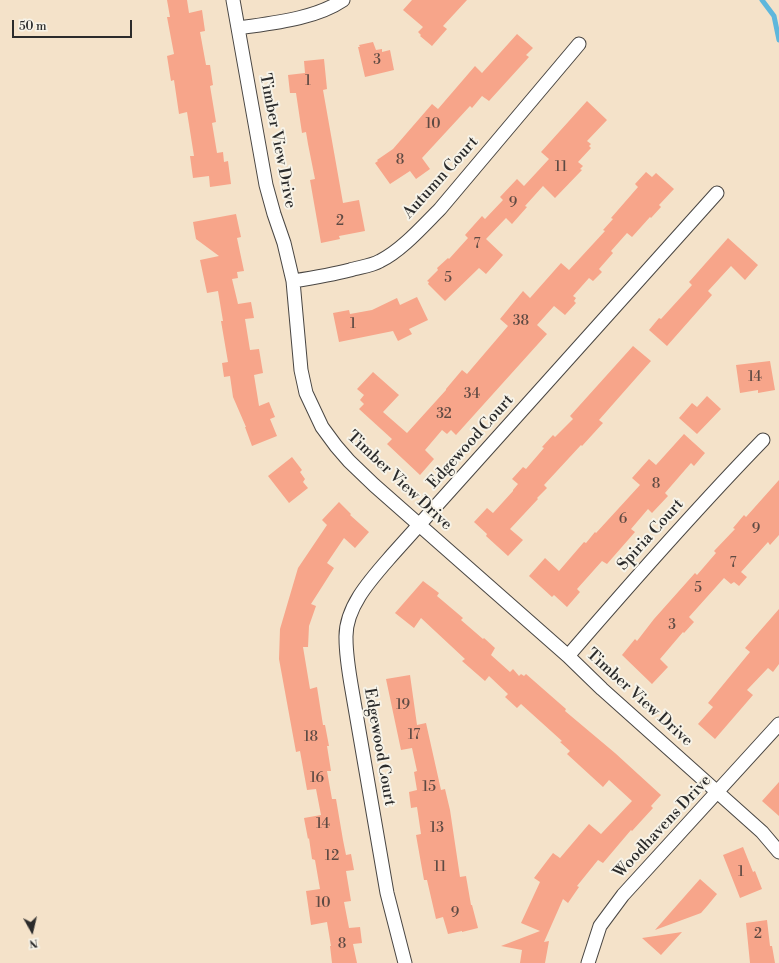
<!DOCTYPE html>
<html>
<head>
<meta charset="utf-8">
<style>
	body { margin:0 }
	#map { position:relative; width:779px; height:963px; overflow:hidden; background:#f4e2c9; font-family:"Libre Bodoni",serif }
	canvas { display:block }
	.north { position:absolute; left:12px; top:911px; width:40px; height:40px; -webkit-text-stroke:3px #f7f3e8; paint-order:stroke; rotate:172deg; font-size:11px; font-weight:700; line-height:16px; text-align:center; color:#2b2b2b }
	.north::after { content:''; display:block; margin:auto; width:14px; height:18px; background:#2b2b2b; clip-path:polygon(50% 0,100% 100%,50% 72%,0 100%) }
	.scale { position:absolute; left:12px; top:20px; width:120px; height:18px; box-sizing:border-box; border:2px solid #2b2b2b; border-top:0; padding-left:5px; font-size:12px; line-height:14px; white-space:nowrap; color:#2b2b2b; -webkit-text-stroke:3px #f7f3e8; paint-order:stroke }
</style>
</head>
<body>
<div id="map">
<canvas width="779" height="963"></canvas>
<div class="north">N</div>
<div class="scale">50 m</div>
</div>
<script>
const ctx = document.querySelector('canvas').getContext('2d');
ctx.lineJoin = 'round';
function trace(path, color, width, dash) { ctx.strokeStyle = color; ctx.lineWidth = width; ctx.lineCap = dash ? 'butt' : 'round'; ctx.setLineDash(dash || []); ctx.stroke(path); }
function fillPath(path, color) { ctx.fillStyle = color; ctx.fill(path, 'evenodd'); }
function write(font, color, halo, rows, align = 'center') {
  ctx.font = font + ' "Libre Bodoni",serif'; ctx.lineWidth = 4; ctx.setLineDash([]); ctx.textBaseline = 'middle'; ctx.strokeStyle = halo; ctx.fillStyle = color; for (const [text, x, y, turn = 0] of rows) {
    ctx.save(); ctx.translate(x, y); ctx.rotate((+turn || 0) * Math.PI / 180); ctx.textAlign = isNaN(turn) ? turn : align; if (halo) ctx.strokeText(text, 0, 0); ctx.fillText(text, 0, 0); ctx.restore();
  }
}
trace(new Path2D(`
	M762,0L774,16L779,40`), '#5eb7dc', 5);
fillPath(new Path2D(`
	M167,0H187L189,13L202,10L205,31L200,32L206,65H210L213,85L210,86L216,122L212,123L217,153L223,152L224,162L228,161L231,184L210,187L209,176L193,178L190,156H194L187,112L179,114L174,80L171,81L167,56L174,54L167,17H170Z
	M412,0H467L443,26L447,29L432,46L420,36L421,35L418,32L423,27L403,10Z
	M517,34L533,48L526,55L529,57L489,101L482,96L472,108L470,106L422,158L430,169L416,179L410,171L390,184L375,163L378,161L377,160L393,149L432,104L438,109L475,66L482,73Z
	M373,42L376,50L382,49V52L390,50L394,70L365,77L358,47H360L359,45Z
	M324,59L327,89L323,90L343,203L359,200L365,231L339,236L340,239L321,243L310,180L315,179L308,144L306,132L302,133L296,93H290L288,75L305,73L304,61Z
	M587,101L607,120L587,141L591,144L589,146L591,148L578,162L583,166L580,169L582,170L555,198L543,186L525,206L527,207L512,224L506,218L486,239L503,255L486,274L479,268L445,301L428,284L429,282L427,281L438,270L437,268L448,258L449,259L468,238L465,235L482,216L485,219L503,200L500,197L517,179L524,186L549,159L541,152Z
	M646,172L652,177L656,173L674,189L659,205L661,207L651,218L650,217L632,237L627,233L611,251L613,253L599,269L602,272L593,281L589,278L573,296L576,298L574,301L576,303L565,315L554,306L537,325L547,334L456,435L451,430L447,434L442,430L425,450L434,459L420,475L387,444L392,439L359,409L364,404L360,400L364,395L357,389L373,372L399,395L383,412L407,433L446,390V389L462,370L467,374L508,326L500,319L523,291L530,298L561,263L569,270L605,231L603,230L613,219L611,218L638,187L635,184Z
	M236,214L241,237L237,238L244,271L237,272L238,278L232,279L238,304L251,302L254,318L245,319L250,350L259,349L263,373L254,375L259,406L269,402L275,417L270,419L277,436L252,446L245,427H246L233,397L230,376L224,377L222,363L228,362L221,321H223L218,291L207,293L200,260L219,256L196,239L193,222Z
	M728,238L758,265L745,280L731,266L708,291L712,295L667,346L649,330L659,318L661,319L692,285L689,282Z
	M417,297L428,320L409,329L412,334L398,341L393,331L339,342L333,313L349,310L350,314L372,310L397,298L400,305Z
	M633,346L651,361L599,420L603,423L582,446L581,445L544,485L547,488L537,498L538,499L510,529L523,540L508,556L486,536L487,534L474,522L487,508L493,513L513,491V490L518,484L512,479L523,467L526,469L544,448L542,447L553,435L555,437L573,419L570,416Z
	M770,361L775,390L758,393V390L740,393L736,365Z
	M707,396L721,409L697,434L679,418L692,403L697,407Z
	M684,434L705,453L694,466L691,463L665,493L668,496L652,513L648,509L631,529L635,532L607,564L602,561L577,589L580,592L567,607L554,595L552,597L529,576L545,558L559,571L584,542L586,543L595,532L596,533L640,485L632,478L649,459L656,465Z
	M292,457L302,470L300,472L305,479L303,482L308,488L289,503L268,476Z
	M779,480V535L770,545L768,542L741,572L747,577L739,586L734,582L731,584L724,578L689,617L694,622L684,633L683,632L660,659L668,667L652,684L622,655L635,639L637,641L654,619L695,573L697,575L716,553L714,551L735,529L733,528L744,515L746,517Z
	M339,502L351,514L350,515L369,532L355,548L344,538L327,563L334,568L311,604L316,606L309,626L308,647H303L310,689L317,687L323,725H325L329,746H327L331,771H327L332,799H336L343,840L346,855L351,854L354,870L346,871L351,901L344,902L349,928L360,927L362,943L353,944L357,963H332L330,946H331L327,922L311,925L306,891L320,889L315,860L312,859L309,838L308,839L304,818L321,815L316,789L307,790L300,751L296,752L279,659L280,629L298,568L327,525L322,520Z
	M423,581L439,593L437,596L463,618L461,620L483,639L484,638L495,648L491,655L510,672L513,669L519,676L521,674L524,676L526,674L566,709L565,711L615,753L661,795L651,806L653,808L632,831L631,830L603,863L598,860L577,886L579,887L568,903L563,899L544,942L549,941L545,963H520L522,950L501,946L540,931L521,923L540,882L534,878L553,853L560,858L589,824L601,834L632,801L609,780L603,787L567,754L570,751L560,742L562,741L521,704L517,708L505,697L508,694L489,676L485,681L462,661L465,659L421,618L414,628L395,613Z
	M779,609V664L773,672L768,668L747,690L753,695L715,739L698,724L713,707L708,703L750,652L745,648Z
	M410,675L417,725L426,723L441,790L445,789L450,810L460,877L466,876L471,905H472L478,928L462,932V931L448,934L443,917L436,919L427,880H424L416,835L421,834L417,807L411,808L409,792L417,790L414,772L417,771L412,748L401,750L386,679Z
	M779,782V816L762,801Z
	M743,847L753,872L755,871L762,889L740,898L723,855Z
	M700,879L717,894L708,905L701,913L655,930Z
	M767,920L770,946H772L775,963H750L746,923Z
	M682,932L661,955L642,938Z`), '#f7a58a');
const minor = new Path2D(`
	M233,0L266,185L274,214L284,243L293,281L301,370L306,393L322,427L336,446L349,461L374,485L568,656L602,689L762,832L779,852
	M239,28C272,23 315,19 343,0
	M293,281C312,278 331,275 350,270C360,267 371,266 380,261C401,251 423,226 440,209L579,44
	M568,656C631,583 695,510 763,440
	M405,963L387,893L352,690C349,673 346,656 346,638C345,606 373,577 393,554L717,193
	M588,963L600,926L623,895L779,724`);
trace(minor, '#494643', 15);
trace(minor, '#fff', 13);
write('14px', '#5e4a43', null, [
	["3",377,61],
	["1",308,82],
	["10",433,125],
	["8",400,161],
	["11",561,168],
	["9",513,204],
	["2",340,222],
	["7",477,245],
	["5",448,279],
	["38",521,322],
	["1",353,325],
	["14",755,378],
	["34",472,395],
	["32",444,415],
	["8",656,485],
	["6",623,520],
	["9",756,530],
	["7",733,564],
	["5",698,589],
	["3",672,626],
	["19",403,706],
	["17",414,736],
	["18",311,738],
	["16",317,779],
	["15",429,788],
	["14",323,825],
	["13",437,829],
	["12",332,857],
	["11",440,868],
	["1",741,873],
	["10",323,904],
	["9",455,914],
	["2",758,935],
	["8",342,945]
]);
write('16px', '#2b2b2b', '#f7f3e8', [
	["Timber View Drive",277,141,79],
	["Autumn Court",441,178,-48],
	["Edgewood Court",471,442,-48],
	["Timber View Drive",399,481,43],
	["Spiria Court",651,535,-48],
	["Timber View Drive",639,698,42],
	["Edgewood Court",379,747,80],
	["Woodhavens Drive",663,827,-47]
]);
</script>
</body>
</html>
